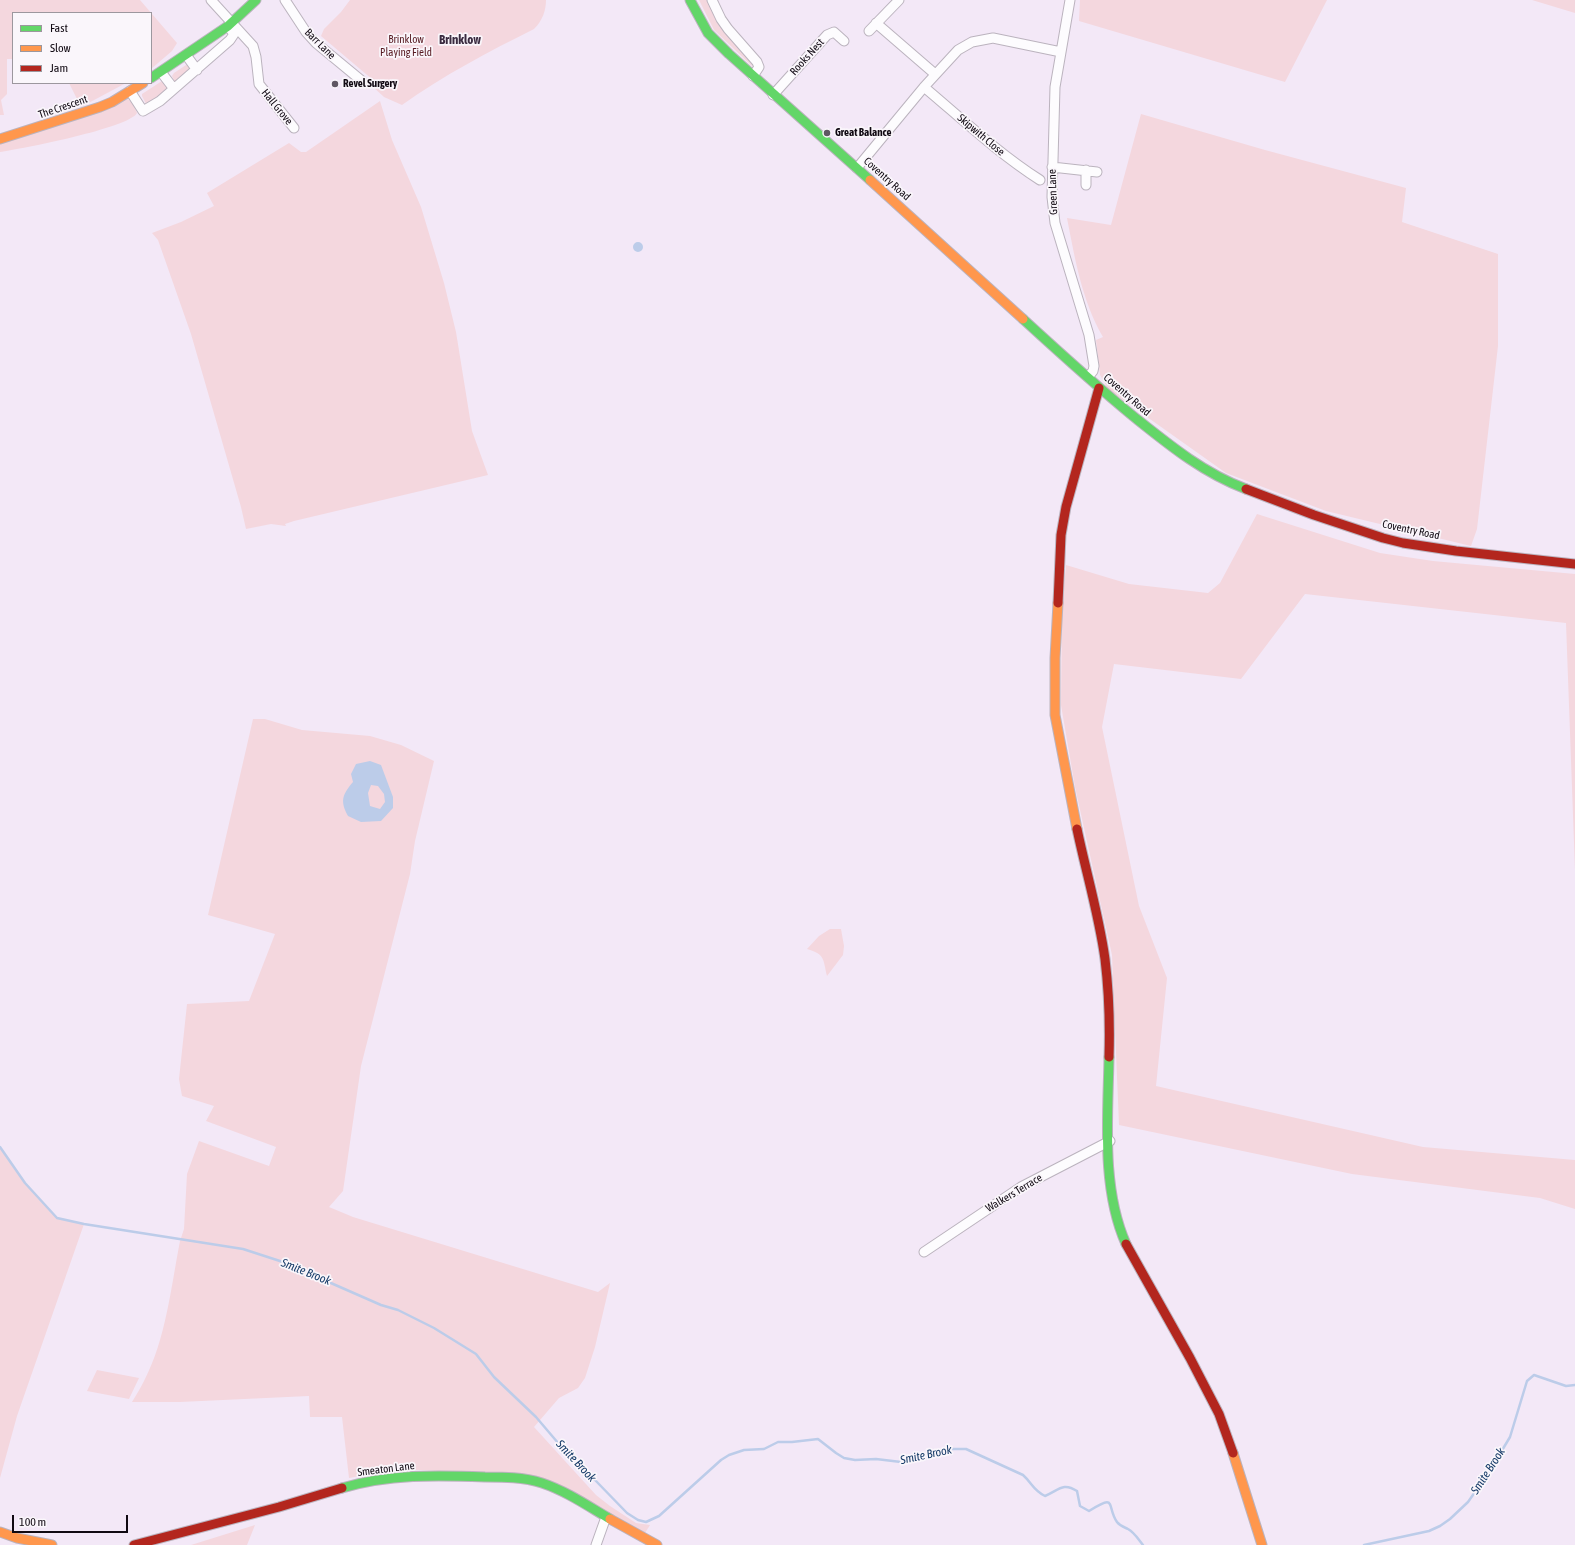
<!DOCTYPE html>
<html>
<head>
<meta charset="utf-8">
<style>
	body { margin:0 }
	#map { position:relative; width:1575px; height:1545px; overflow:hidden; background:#f3e8f7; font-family:"Asap Condensed",sans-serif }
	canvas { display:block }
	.legend { position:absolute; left:12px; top:12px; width:140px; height:72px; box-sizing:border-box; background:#faf6fb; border:1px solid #9c979e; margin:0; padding:5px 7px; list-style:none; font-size:12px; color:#100912 }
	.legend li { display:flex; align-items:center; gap:8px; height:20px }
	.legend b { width:20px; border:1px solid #9c979e }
	.scale { position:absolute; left:12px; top:1515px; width:116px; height:18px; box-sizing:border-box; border:2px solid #100912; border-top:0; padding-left:5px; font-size:12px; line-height:14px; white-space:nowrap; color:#100912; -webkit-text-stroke:3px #faf6fb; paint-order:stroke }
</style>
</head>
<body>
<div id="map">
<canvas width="1575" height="1545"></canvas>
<ul class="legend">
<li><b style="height:5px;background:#63d668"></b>Fast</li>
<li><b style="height:5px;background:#ff974d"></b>Slow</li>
<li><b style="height:5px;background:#b3261e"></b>Jam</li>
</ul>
<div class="scale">100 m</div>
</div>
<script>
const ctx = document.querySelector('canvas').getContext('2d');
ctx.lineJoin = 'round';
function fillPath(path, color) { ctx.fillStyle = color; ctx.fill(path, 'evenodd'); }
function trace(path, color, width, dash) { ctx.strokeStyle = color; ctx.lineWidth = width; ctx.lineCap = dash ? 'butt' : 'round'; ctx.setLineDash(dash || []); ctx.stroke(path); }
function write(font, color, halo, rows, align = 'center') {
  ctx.font = font + ' "Asap Condensed",sans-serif'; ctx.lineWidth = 3.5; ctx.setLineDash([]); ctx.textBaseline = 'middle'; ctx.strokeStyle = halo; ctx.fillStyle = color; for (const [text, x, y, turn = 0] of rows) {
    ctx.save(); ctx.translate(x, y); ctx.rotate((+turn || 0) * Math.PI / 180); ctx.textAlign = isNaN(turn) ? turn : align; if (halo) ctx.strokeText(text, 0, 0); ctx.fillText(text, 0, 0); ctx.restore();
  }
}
fillPath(new Path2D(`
	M0,0H140L177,43L172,51L151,69V13H13V59H7V94L1,100L4,115H0Z
	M350,0H546C546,11 542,21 534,29C488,52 444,75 402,105L384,97L372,86L369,85L373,80L321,36L324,29L341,12Z
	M699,0H709L755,63L754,68L714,30Z
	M1080,0H1327L1285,82L1079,21Z
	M1532,0H1575V13Z
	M186,65H189L193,69L175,83L172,76L174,73Z
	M162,81L169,90L146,104L142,96V94Z
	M69,83H126L81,107Z
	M128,99L133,104L137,113C129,128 21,149 0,152V144Z
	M380,101L392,140L421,207L444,283L456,332L472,431L488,475L294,521L285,524L286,526L271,524L246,529L241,507L191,334L158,240L152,233L181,222L214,206L207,193L289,143L301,152H306Z
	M1141,114L1265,150L1406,188L1402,222L1498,254V346L1477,529L1471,546L1326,511L1226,473L1109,390L1100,375L1096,340L1103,337C1082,301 1075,259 1067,218L1111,225Z
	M1257,514L1380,553L1433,561L1575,574V870L1566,623L1305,594L1241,679L1114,664L1102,727L1139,906L1167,978L1156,1086L1423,1147L1575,1160V1209L1540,1198L1352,1174L1119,1125L1112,955L1075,787L1061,705L1062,612L1066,565L1129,584L1208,593L1220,583Z
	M253,719H265L302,730L370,736L401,745L434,761L415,841L410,874L361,1066L343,1191L329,1207L353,1217L598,1292L610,1283L595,1347L585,1378L578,1388L559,1398L534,1427L596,1495L610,1506L636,1523L650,1525L645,1533L528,1476L401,1469L349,1478L342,1417H310L309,1396L180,1402H132C136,1395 140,1389 144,1381C166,1339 171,1287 180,1241L184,1229L187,1174L199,1141L269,1166L276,1147L206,1121L214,1106L182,1096L179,1079L187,1004L249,1001L275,934L208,915Z
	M830,929H841L844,946L843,955L827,976C823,959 825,954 807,949L819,936Z
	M0,1147L25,1183L57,1218L84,1224L17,1416L0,1478Z
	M97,1370L139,1378L129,1399L87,1391Z
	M255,1525L247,1545H191Z`), '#f4d7de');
fillPath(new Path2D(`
	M633 247a5 5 0 1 1 10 0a5 5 0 1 1-10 0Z
	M370,761L381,765L393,797V808L381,821L361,822L348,816C340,801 342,795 353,782L351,774L356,764ZM371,785L378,786L384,794L385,802L380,809L370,806L368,793Z`), '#bccce9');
trace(new Path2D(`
	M0,1147L25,1183L57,1218L84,1224L243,1249L283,1262L381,1305L398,1310L434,1328L476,1354L494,1377L536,1417L570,1457L595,1480L627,1513L638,1520L646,1522L659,1516L721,1460L729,1455L744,1450L764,1449L778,1442H792L818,1439L836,1453L844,1458L855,1460L876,1459L901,1462L945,1449H966L1023,1475C1032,1483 1033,1490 1045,1496C1059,1490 1063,1482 1077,1491L1080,1506L1089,1511C1118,1493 1106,1506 1117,1522C1120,1526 1124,1527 1128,1529C1135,1533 1138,1539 1143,1545
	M1364,1545L1429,1531L1440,1526L1450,1519L1468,1502L1489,1472L1510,1437L1527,1381L1534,1375L1566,1386L1575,1385`), '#bccce9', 2.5);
const street = new Path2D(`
	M211,0L253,46L256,57L259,84L294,128
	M285,0L306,32L316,43L362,81
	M712,0L721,19L728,29L757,62L759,67L753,76
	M1070,0L1055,87L1052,197L1055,223L1089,335L1094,366L1093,371L1088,377
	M876,23L935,74
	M869,31L899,0
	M186,55L197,70
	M161,72L174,89
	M924,87C962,119 998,153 1040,180
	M130,91L143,111L160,101L230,40L234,34L228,26
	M773,95L827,35L834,32L844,41
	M1052,167L1097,172
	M857,168L924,87L958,50L972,42L993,38L1061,52
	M1086,185V170
	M924,1252L1021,1187L1110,1141
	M596,1545L606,1517`);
const fast = new Path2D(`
	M690,0L708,33L729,54L870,180
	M151,78L228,26L256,0
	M1023,319C1059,352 1095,385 1133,416C1168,444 1203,473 1246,489
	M1109,1057C1108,1117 1101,1188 1126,1244
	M342,1488C388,1474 437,1475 485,1477C504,1477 523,1477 542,1483C566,1491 588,1506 610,1519`);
const slow = new Path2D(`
	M0,139L100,107L112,102L143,83
	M870,180L1023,319
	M1058,603L1055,658V715L1077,829
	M1233,1453L1262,1545
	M610,1519L657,1545
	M0,1532L17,1538L52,1545`);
const jam = new Path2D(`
	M1246,489L1314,515L1383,538L1403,543L1456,551L1575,564
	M1058,603L1061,535L1066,507L1099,388
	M1077,829C1086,872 1099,915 1105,959C1109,992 1110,1024 1109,1057
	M1126,1244L1190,1358L1219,1414L1233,1453
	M134,1545L279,1507L342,1488`);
trace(street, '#bbb3be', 11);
trace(fast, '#bbb3be', 11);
trace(slow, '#bbb3be', 11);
trace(jam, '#bbb3be', 11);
trace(street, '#fdfcfe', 9);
trace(fast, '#63d668', 9);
trace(slow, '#ff974d', 9);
trace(jam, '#b3261e', 9);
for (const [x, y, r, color] of [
	[335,84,4,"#5f5762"],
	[827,133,4,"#5f5762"]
]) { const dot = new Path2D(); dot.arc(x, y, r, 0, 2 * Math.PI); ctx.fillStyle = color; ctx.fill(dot); trace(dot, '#faf6fb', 1.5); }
write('11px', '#561920', '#faf6fb', [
	["Brinklow",406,40],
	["Playing Field",406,53]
]);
write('11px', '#100912', '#faf6fb', [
	["Barr Lane",320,44,45],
	["Rooks Nest",807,57,-48],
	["The Crescent",63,107,-19],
	["Hall Grove",277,107,51],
	["Skipwith Close",981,135,40],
	["Coventry Road",887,179,42],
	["Green Lane",1053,192,-92],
	["Coventry Road",1127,395,41],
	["Coventry Road",1411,530,12],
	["Walkers Terrace",1014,1193,-31],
	["Smeaton Lane",386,1469,-7]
]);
write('bold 11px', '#100912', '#faf6fb', [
	["Revel Surgery",343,84],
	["Great Balance",835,133]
], 'left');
write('italic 12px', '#163b68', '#faf6fb', [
	["Smite Brook",306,1272,22],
	["Smite Brook",926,1455,-12],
	["Smite Brook",576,1461,47],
	["Smite Brook",1488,1471,-57]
]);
write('bold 13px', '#3a2b40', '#faf6fb', [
	["Brinklow",460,40]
]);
</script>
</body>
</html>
